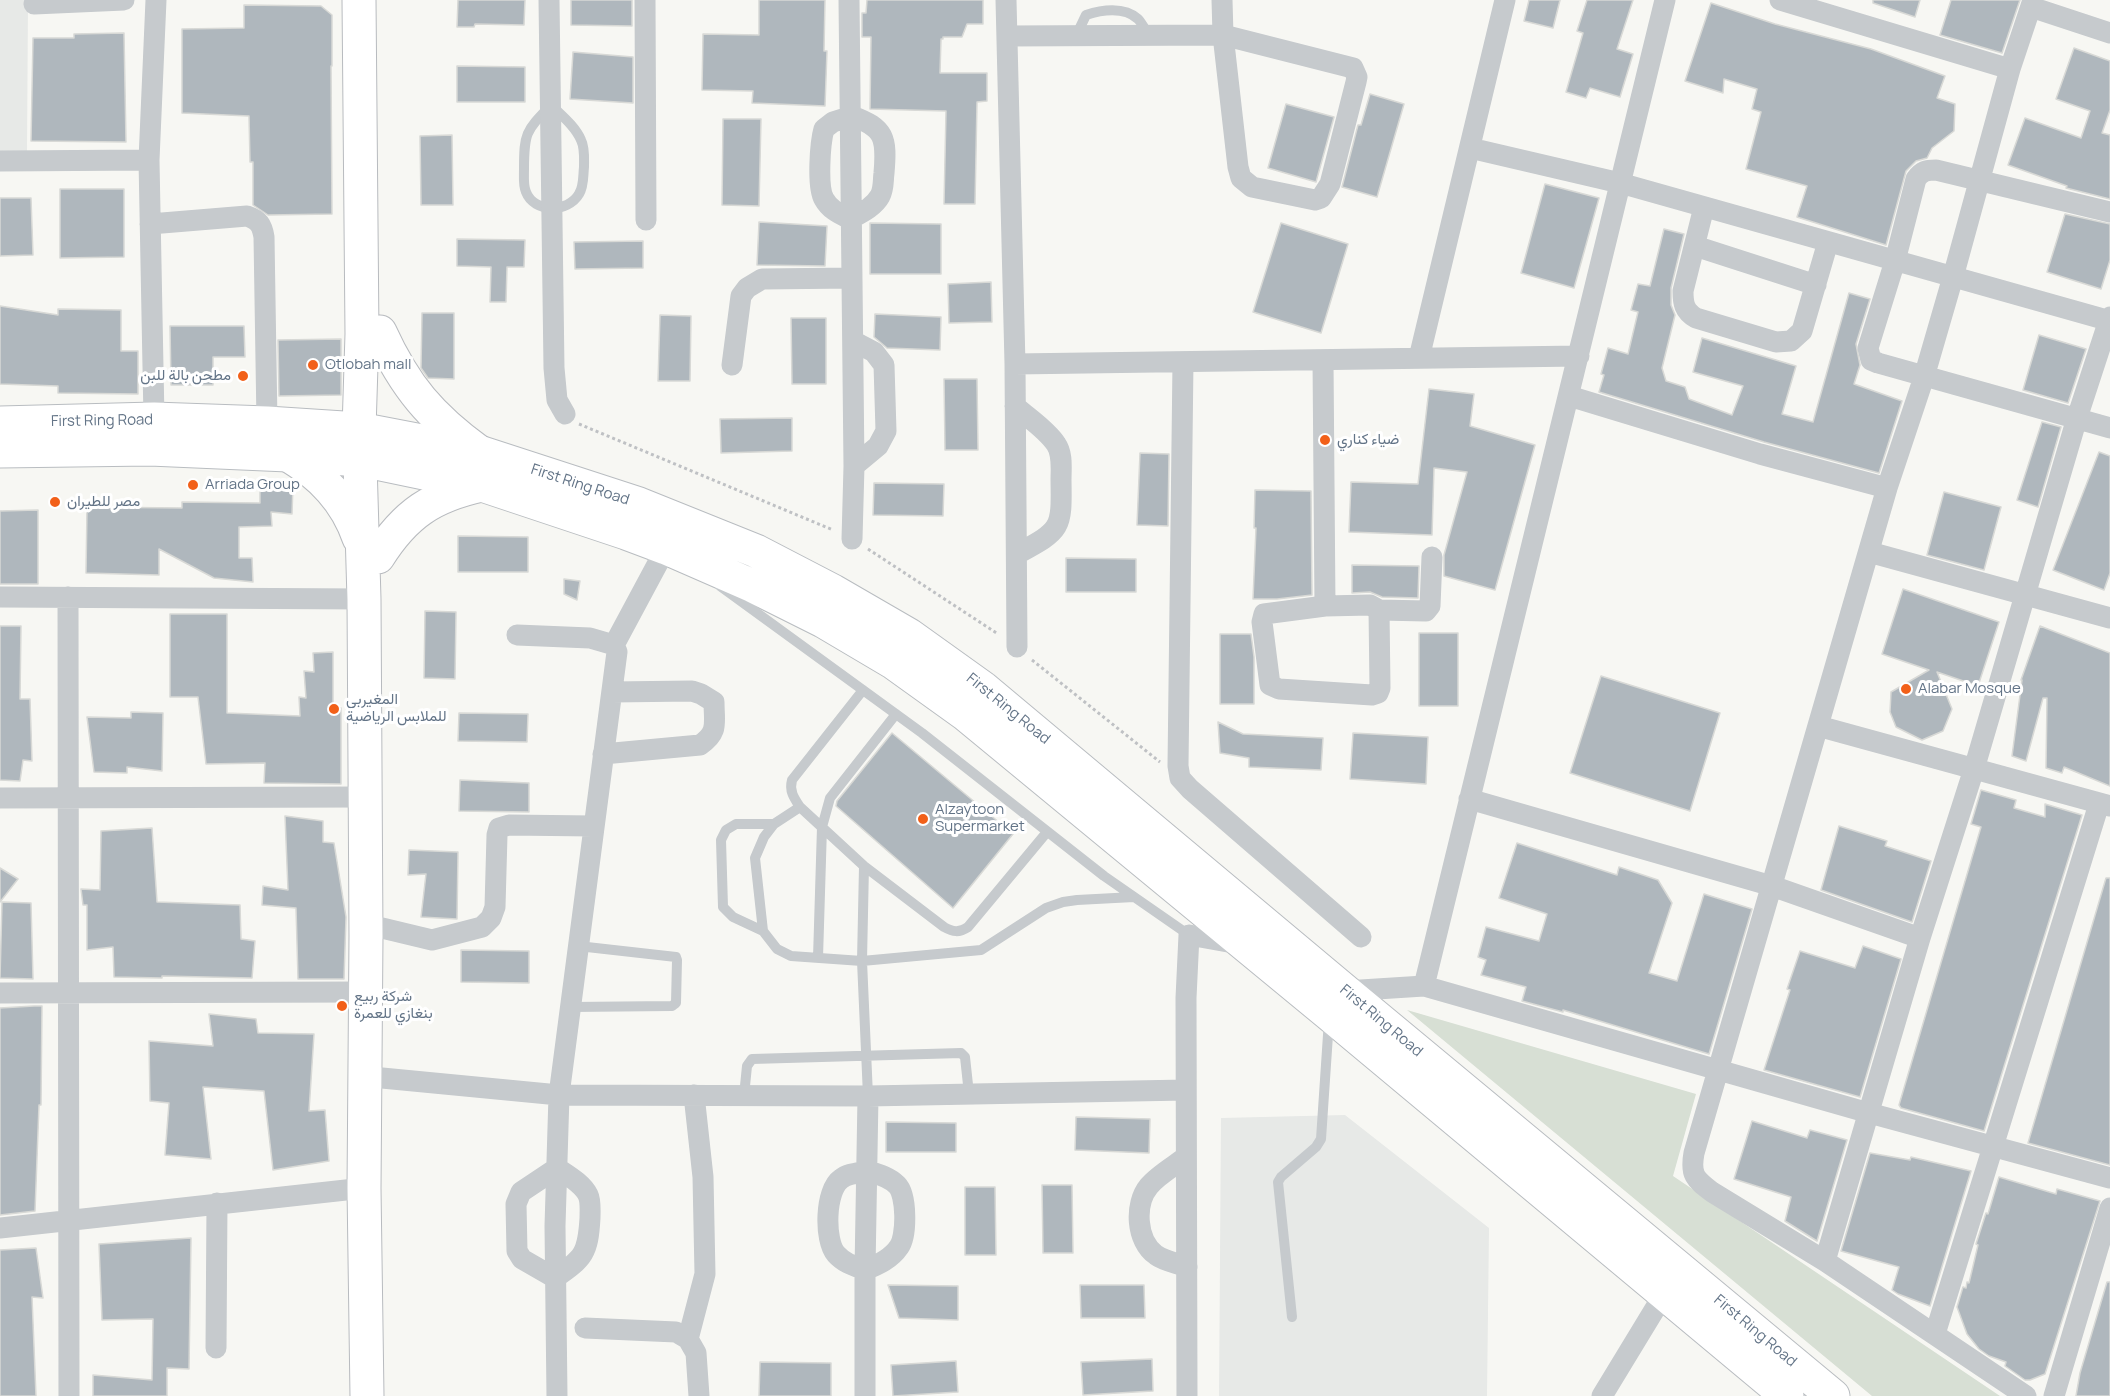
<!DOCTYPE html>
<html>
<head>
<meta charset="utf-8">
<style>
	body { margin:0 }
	canvas { display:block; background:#f7f7f3 }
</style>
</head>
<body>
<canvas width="2110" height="1396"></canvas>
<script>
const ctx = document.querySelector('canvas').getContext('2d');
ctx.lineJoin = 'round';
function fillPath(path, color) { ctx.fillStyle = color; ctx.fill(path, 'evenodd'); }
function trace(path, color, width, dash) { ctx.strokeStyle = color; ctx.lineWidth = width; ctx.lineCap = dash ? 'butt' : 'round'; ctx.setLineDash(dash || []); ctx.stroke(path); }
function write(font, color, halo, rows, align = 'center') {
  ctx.font = font + ' Manrope,Vazirmatn,sans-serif'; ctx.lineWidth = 6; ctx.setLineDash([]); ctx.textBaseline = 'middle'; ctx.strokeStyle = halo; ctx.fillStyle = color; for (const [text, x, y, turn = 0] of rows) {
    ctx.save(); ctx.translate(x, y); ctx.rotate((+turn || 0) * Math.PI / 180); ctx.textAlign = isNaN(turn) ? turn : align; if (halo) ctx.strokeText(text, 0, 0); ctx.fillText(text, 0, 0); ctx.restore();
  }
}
fillPath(new Path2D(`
	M0,0H28L27,154L0,155Z
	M1345,1115L1489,1228L1487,1396H1219L1221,1118Z`), '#e7e9e7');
fillPath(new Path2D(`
	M1407,1010L1696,1094L1673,1176L2000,1396H1872Z`), '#d7dfd4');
const building = new Path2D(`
	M458,0H525L524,25L475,24L474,27H457Z
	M571,0H632V26L571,25Z
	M759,0H825L824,51H827L825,106L752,103L753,91L702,90L703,34L759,35Z
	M867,0H983V24H967L962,37H943V39H941L940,73H987V101L977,102L975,204H944L946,111L870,109L871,37H862V13H866Z
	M1529,0H1560L1553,28L1524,21Z
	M1587,0H1633L1617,49L1633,54L1620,97L1590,88L1586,98L1566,92L1583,33L1577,31Z
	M1873,0H1920L1915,17L1873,3Z
	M1951,0H2020L2002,53L1940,35Z
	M1711,3L1775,24L1871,49L1945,76L1937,98L1955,104L1954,131L1932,148L1927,158L1916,161L1906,171L1886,245L1797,217L1807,186L1746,169L1761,112L1752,109L1757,89L1724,79L1723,93L1685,81Z
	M244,5L321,6L332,15V66H331L332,214L268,215L253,205V162H250L249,116L182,113V29L244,28Z
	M124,33L126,142L31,141L33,38H74V34Z
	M2074,48L2110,61V110L2102,133L2110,135V199L2066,188L2067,186L2008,165L2025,118L2081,138L2090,111L2056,99Z
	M573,52L633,57V103L570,99Z
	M457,66L525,67V102H457Z
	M1370,94L1404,104L1377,197L1342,187L1358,125H1361Z
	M1286,104L1334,117L1316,182L1268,168Z
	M723,119H761L759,206L722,205Z
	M452,135L453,205H421L420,136Z
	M1545,184L1599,198L1574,288L1521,273Z
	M60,189H124V257L60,258Z
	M0,198H31L33,255L0,256Z
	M2065,214L2110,224V260L2101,289L2047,272Z
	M759,222L827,226L825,266L757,265Z
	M870,223L941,224V274H870Z
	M1281,223L1348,244L1321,333L1253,312Z
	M1664,229L1684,234L1671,288V305L1675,315L1662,368L1666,381L1685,387L1689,399L1732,415L1743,386L1693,372L1702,338L1796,366L1782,414L1813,422L1849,293L1870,299L1856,344L1860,365L1854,384L1902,401L1879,473L1764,442L1599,392L1604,375L1601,374L1608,348L1628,354L1638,312L1631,310L1638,284L1650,286Z
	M457,239L525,240L524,267H507L506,302H490L491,267L457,266Z
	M643,241V268L575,269L574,242Z
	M991,282L992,322L949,323L948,284Z
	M0,306L58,315V309L121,310V351H138V394L58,393V386L0,384Z
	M422,313H454V379L428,378L421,368Z
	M875,314L941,317L940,350L887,348L874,337Z
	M660,315L691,316L690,381H658Z
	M791,318H826V384H792Z
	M170,326H244L245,357H213V385H171Z
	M2039,335L2086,349L2068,403L2023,390Z
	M341,339V395L279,396L278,340Z
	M944,379H977L978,450H945Z
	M1429,389L1474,394L1470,426L1535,445L1495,590L1444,576V555L1467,472L1434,468L1432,535L1349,532L1351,482L1418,484Z
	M792,418V451L721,453L720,419Z
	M2042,422L2061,427L2038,507L2017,500Z
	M2099,452L2110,456V573L2104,590L2053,570Z
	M1140,453L1169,454L1168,526L1137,525Z
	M874,483L944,484L943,516L873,515Z
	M260,484L293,485L292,514L271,512L272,526L239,527V558H252L253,582L214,578L159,549V575L86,573L87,507L182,508V502L260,503Z
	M1255,490L1311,491L1312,595L1277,599H1253L1256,528H1254Z
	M1944,492L2001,507L1984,570L1927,555Z
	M38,510V584H0V511Z
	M458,536L528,537V572H458Z
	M1066,558L1136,559V592H1066Z
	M1352,565L1419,566L1418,598L1382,597L1370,592L1352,593Z
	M564,579L580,581L577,600L564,594Z
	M1903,589L1999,622L1978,686L1937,672L1952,709L1943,731L1922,740L1896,727L1890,712L1891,692L1929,670L1882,654Z
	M425,611L456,612L455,679L424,678Z
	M170,614H227V713L300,716L299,697L306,698L304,671L314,672L313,653L333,652V706L341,708V784L264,783L265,763L206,764L198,697H170Z
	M0,626H21L20,699H30L32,761L23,760L20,781L0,780Z
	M2040,626L2110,653V786L2064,767L2062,773L2046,768L2047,698H2043L2026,761L2012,756L2022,680H2021Z
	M1419,633H1458V706H1419Z
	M1220,634H1251L1254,657V704H1220Z
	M1601,676L1720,713L1690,811L1570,773Z
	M131,712L163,713L162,771L127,767V773L94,772L87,717L131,718Z
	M459,713L528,714L527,742L458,741Z
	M1218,722L1243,734L1323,738L1321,770L1249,767V758L1220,753Z
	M892,733L1013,834L953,908L836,806L837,801Z
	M1353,733L1428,737L1426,784L1350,779Z
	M460,780L529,783V812L459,811Z
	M1981,790L2016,800L2014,808L2045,817V804L2082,815L1984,1131L1901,1108L1899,1105L1981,827L1971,824Z
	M285,816L323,821V842L334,843L346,917L344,979H298L296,908L262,905L263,886L288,890Z
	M1839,826L1887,841L1885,846L1931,861L1912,922L1821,890Z
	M152,828L157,902L240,905L241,939L255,941L252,978L162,976V978L114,977L113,947L87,950V905H83L81,889L100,890L101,831Z
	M1517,843L1617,875L1619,867L1658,880L1672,903L1649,973L1677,981L1704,894L1752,909L1709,1054L1563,1010V1012L1522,1001L1526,987L1481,975L1486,960L1478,957L1486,927L1539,941L1547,914L1499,898Z
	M409,850L458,852L457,919L421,917L426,874L408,875Z
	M0,868L18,879L0,902Z
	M2106,878H2110V1165L2028,1143Z
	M2,902L31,903L33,979L0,978Z
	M1863,946L1901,959L1860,1097L1764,1070L1790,990L1787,989L1800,951L1855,968Z
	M461,950L529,951V983L461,982Z
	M34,1006H42L41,1105H39L35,1211L0,1215V1008Z
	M209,1014L256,1019L258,1033L314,1034L309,1111L325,1110L329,1161L273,1170L264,1091L203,1087L211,1159L165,1155L169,1103L150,1101L149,1041L213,1046Z
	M1076,1117L1150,1119L1149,1153L1075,1150Z
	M1752,1121L1807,1138L1810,1130L1847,1140L1817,1241L1785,1221L1791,1197L1734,1179Z
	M886,1122L956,1123V1152H886Z
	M1870,1153L1910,1160L1911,1157L1971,1171L1930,1306L1898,1294L1892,1290L1899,1267L1841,1251Z
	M1999,1177L2056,1194L2057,1189L2100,1201L2045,1374L2030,1380H2025L2005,1366L2006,1362L1989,1356L1979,1349L1967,1334L1957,1307L1963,1287L1966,1288L1967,1282L1969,1283L1978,1245L1976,1244L1986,1213L1988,1214Z
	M1042,1185H1072L1073,1253H1043Z
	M965,1187H995L996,1255H965Z
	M191,1238L189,1369L167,1368V1396H93V1375L152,1380L153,1319L102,1320L99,1244Z
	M36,1248L43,1298L32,1297L36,1396H0V1250Z
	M2107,1282H2110V1396H2076L2080,1373Z
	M888,1285L958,1286V1320L899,1318Z
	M1080,1285H1144L1145,1318H1081Z
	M1152,1359L1153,1391L1083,1395L1081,1362Z
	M956,1361L958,1392L893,1396L891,1365Z
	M760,1362L831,1363V1396H759Z`);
fillPath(building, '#afb7bd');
trace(building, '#d8d9d6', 1.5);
const primary = new Path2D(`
	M0,423L154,419L267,423L359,429L479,452L639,504L756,551L833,591L909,635L983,688L1345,991L1833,1396
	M0,451L150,449L288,455L360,460L381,464L482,485L626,533L666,548L753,586L823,621L894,663L965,714L1329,1014L1787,1396`);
const highway = new Path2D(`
	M359,0L362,334L359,429L364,599L366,936L364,1188L367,1396
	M380,332C405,387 431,417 479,452
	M288,455C321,475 346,500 359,538
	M378,557C405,514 432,496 482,485`);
trace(primary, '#b9bdc1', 35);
trace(highway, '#b8bbbf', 35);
trace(new Path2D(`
	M579,424L833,530
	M868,549L998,634
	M1032,660L1160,762`), '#bfc1c4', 3, [3, 3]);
trace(new Path2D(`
	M1076,36L1086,15C1101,10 1124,6 1138,19C1142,23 1145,30 1149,35
	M551,105C561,115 575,126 581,140C585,148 584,158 584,167C583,176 584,186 579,194C568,213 534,213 526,192C523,185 524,177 524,169C524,132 526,131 551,105Z
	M720,586L922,733L1104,876L1189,935
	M863,690L792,780C789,791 794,798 800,807L864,866L944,927C953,932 959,933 968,927L1047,832
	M800,807L774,824L764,837L755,858L763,931L777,949L791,956L862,961L981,950L1046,908L1063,902L1077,900L1134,897
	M864,866L862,961L868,1096
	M763,931L733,917L723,907L721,840L726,830L736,824H774
	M818,958L822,827L830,798L896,714
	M571,1007L672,1006L676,1003L677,960L676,957L578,946
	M744,1096L747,1066L752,1059L961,1053L965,1057L969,1094
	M1292,1317L1278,1182L1281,1177L1316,1147L1321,1139L1329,1020`), '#c6cacd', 10);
trace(new Path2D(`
	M549,0L554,368L557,400L565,414
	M645,0L646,220
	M849,0L854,466L852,539
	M1006,0L1015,364L1017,647
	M1665,0L1424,986L1869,1113L2110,1178
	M1780,0L2010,69
	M34,4L124,0
	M2031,7L2110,33
	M1007,36L1223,35L1353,68L1357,77L1356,82L1330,184L1321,198L1315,200L1252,187L1241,178L1238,167L1223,35L1222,0
	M852,116C885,128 887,138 884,173C883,180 884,189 880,196C874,207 861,213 850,219C840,214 830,210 824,199C817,187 820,143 824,129L833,122Z
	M1470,148L1620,183L2110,321
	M0,161L149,160
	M1704,207L1683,291C1683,303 1684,311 1696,318L1776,342L1791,341L1802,331L1828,242
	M2110,212L1936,170C1926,170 1922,171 1916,179L1895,261L1868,348L1871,360L1878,363L2110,428
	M150,224L247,216C259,220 262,225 264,237L267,423
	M1695,246L1816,285
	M853,341L874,352L884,365L886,431L878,446L854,466
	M1419,358L1505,0
	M1323,360L1325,606
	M1183,362L1178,766L1180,778L1190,789L1361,937
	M1015,364L1579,356
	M732,365L741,296L747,288L762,279L852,278
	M1569,396L1760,454L1887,488
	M1015,406C1028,418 1046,429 1056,444C1063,454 1061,468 1061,480C1062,530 1061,530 1017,554
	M154,419L149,160L156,0
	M1869,552L2110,618
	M0,597L364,599
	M68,597L69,1396
	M1379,610L1380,688L1378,693L1372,695L1279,689L1270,685L1262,622L1264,614L1325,606L1370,605L1379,610L1426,611L1430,606L1432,557
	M517,635L590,638L614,645L617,652L559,1095L555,1226L557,1396
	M614,645L666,548
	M1818,726L2110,806
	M603,754L700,745C719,732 714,723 714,702L701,694L692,691L612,692
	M0,798L365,797
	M1469,799L1772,886L1920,938
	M382,928L432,940L482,927L491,918L495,907L497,835L499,828L509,825L593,826
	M1345,991L1424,986
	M0,993L365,992
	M382,1078L559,1095L868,1096L1186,1090
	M1186,1157C1174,1166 1158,1175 1149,1186C1134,1204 1136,1241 1156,1255C1164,1261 1177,1263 1187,1267
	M557,1168C567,1175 582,1183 588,1195C591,1201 590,1211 590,1218C588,1253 584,1258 555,1278L522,1259L517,1251L516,1204L521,1192Z
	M868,1171C878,1174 889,1177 897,1185C907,1195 907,1236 899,1247C891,1259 878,1265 865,1270C854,1266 844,1263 836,1254C824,1240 825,1190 841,1179C848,1173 859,1173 868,1171Z
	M0,1228L364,1188
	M1825,1261L1920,938L1974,769L2077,418L2110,317
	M585,1328L676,1332L688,1339L696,1353L699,1396
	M1935,1334L2099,804
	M688,1339L705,1274L703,1177L694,1095
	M216,1348L217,1203
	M865,1396V1270L868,1096
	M1187,1396L1186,998L1189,935L1239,944
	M1602,1396L1664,1294
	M2026,1396L1825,1261L1712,1192C1695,1179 1690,1175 1694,1153L1887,488L1924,377L1953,277L2010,69L2033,0
	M2054,1396L2110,1208`), '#c6cacd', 21);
trace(primary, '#fff', 33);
trace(highway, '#fff', 33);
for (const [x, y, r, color] of [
	[313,365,6,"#f26019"],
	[243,376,6,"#f26019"],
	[1325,440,6,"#f26019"],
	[193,485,6,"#f26019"],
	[55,502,6,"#f26019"],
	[1906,689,6,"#f26019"],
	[334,709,6,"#f26019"],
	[923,819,6,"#f26019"],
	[342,1006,6,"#f26019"]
]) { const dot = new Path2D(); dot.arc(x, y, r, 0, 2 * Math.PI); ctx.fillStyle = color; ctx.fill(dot); trace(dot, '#fff', 2); }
write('15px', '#637487', '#fff', [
	["Otlobah mall",325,365],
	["مطحن بالة للبن",231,376,"right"],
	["ضياء كناري",1337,440],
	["Arriada Group",205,485],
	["مصر للطيران",67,502],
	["Alabar Mosque",1918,689],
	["المغيربي",346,700],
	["للملابس الرياضية",346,717],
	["Alzaytoon",935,810],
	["Supermarket",935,827],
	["شركة ربيع",354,997],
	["بنغازي للعمرة",354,1014]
], 'left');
write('15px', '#637487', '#fff', [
	["First Ring Road",102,421,-1],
	["First Ring Road",580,485,18],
	["First Ring Road",1008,709,39],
	["First Ring Road",1381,1021,40],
	["First Ring Road",1755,1331,40]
]);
</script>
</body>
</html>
